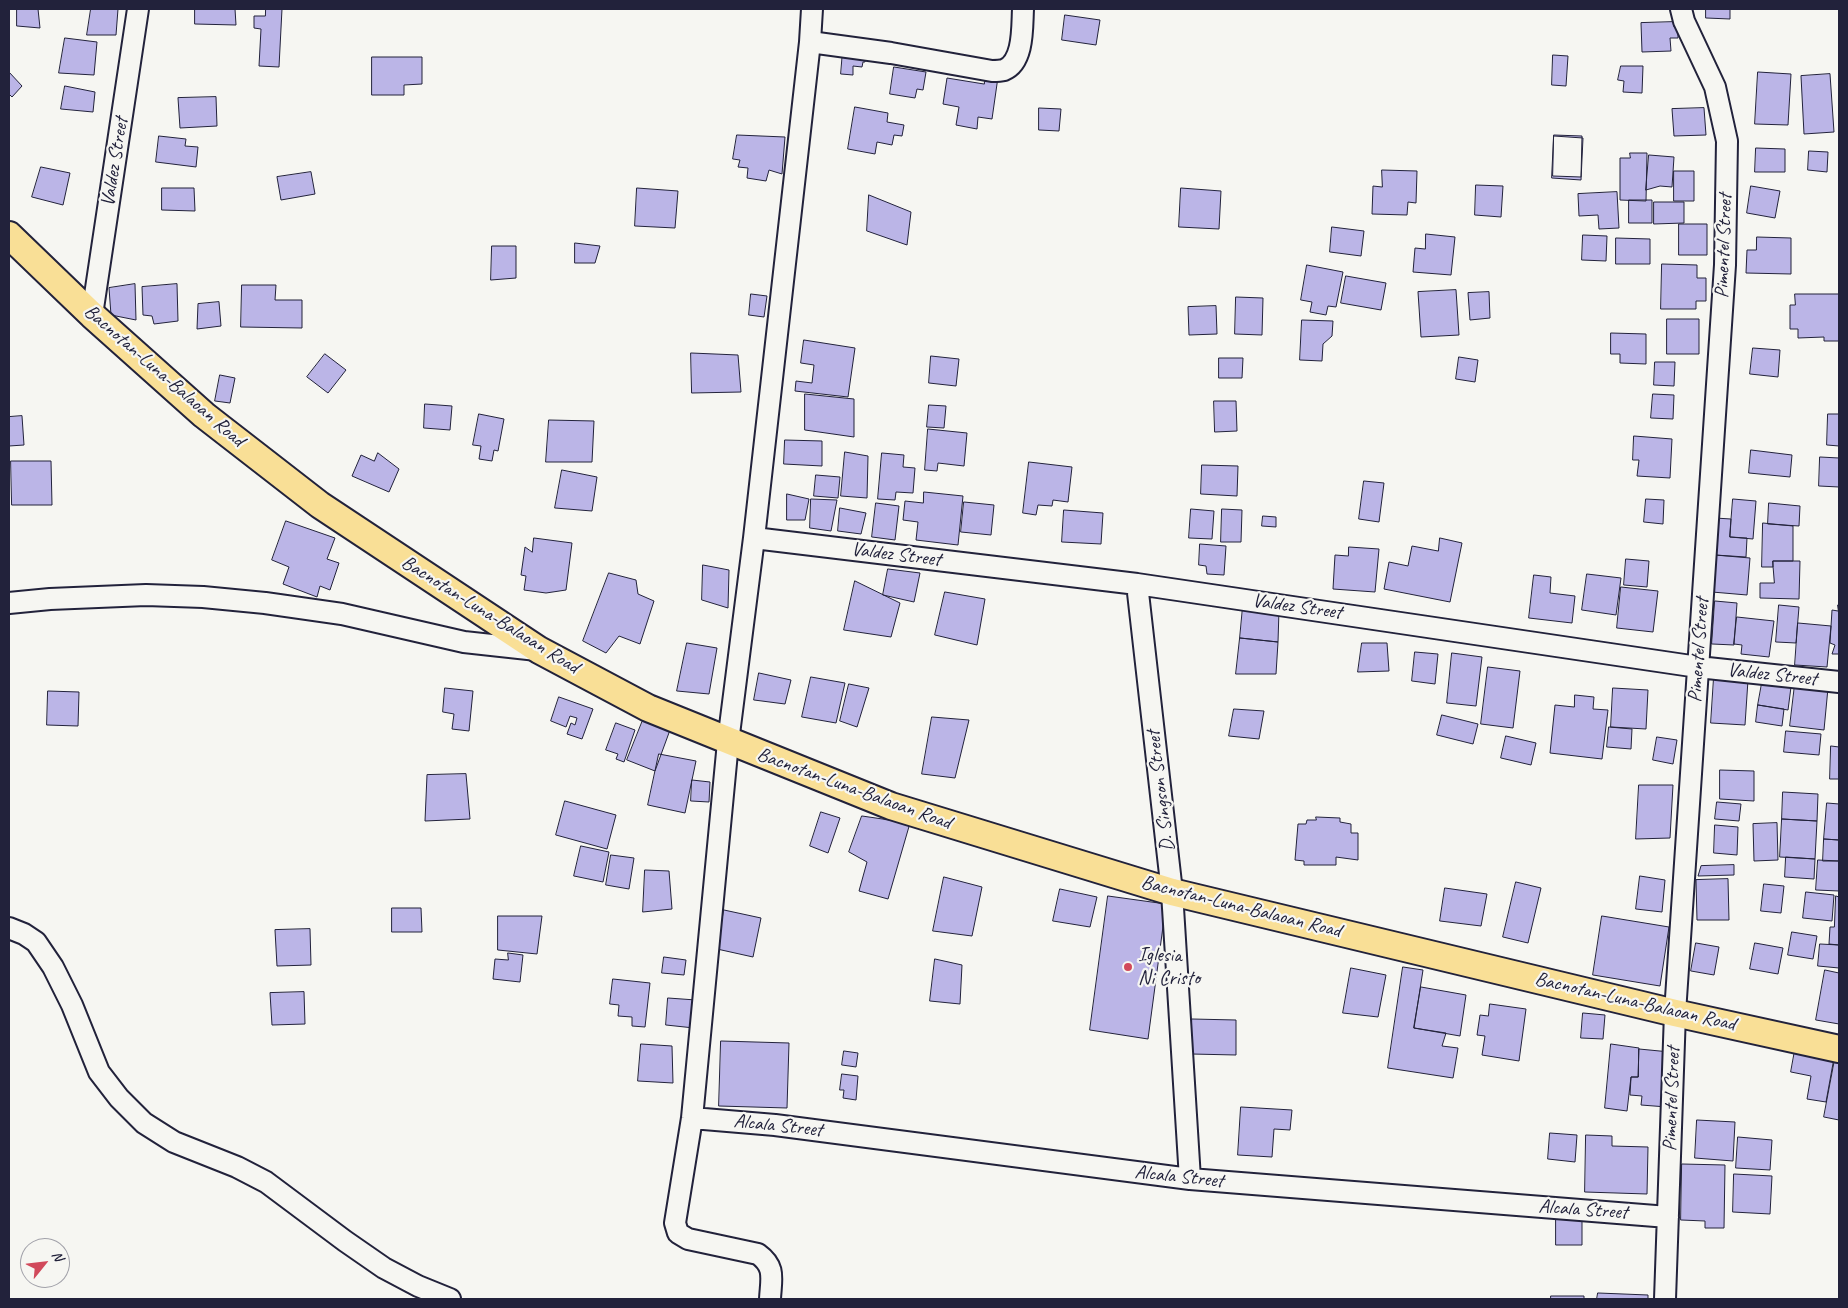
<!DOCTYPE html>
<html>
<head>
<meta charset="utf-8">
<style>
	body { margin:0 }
	#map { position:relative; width:1848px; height:1308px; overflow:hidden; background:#f6f6f2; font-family:Caveat,sans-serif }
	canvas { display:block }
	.frame { position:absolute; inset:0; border:10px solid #22223b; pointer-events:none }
	.north { position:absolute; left:20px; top:1238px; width:50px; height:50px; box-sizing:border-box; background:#f6f6f2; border:1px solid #a1a1a9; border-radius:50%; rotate:61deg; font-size:14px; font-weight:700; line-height:20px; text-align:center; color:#22223b }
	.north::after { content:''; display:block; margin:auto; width:18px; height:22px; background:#d1495b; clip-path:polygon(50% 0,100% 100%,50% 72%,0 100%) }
</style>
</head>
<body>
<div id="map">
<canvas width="1848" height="1308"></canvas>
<div class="frame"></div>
<div class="north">N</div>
</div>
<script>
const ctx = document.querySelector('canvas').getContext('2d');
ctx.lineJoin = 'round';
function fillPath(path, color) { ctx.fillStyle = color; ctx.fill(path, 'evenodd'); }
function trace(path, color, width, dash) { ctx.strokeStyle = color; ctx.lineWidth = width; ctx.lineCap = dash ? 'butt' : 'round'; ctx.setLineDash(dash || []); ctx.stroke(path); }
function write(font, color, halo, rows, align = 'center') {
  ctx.font = font + ' Caveat,sans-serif'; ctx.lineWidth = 4.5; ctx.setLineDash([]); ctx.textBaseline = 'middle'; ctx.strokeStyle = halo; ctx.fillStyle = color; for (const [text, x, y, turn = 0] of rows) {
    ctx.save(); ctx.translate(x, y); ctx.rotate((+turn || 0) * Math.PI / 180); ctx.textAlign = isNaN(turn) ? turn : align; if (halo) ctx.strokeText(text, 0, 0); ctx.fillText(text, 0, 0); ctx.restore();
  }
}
const building = new Path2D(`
	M17,9H38L40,28L17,26Z
	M91,9H118L116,35H87Z
	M195,9H235L236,25L195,24Z
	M266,9H282L279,67L259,66L261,29L254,28V16H265Z
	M1706,9H1730V19L1706,18Z
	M1065,15L1100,20L1096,45L1062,40Z
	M1674,22V27L1678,29V38H1670L1671,51L1642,52L1641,23Z
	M65,38L97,42L94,75L59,73Z
	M843,50L866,52L865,62H863L862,67L853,66V75L841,74Z
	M1553,55L1568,56L1566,86L1552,85Z
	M372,57H422V84L404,85V95H372Z
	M1621,66H1643L1642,93L1623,92L1624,81L1618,80Z
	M894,67L926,72L923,90L917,89L915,98L890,94Z
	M9,72L22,86L12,97L9,94Z
	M1758,72L1791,74L1788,125L1755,124Z
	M1830,74L1834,132L1804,134L1801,76Z
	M985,75L998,77L992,119L978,117L977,129L956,125L959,107L943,104L947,78L984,84Z
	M65,86L95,92L93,112L61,109Z
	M216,97L217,126L180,128L178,98Z
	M855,107L888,113L887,122L904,125L902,136L894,135L892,145L877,142L875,154L848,149Z
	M1039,108L1061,109L1059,131L1039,130Z
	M1704,108L1706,135L1674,136L1672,109Z
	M737,135L785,137L782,174L769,170L766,181L747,178L748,168L738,167L740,160L733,159Z
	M1554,135L1582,136L1581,177L1553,176Z
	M159,136L186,139L185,146L198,147L196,167L156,162Z
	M1554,136L1583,138L1581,180L1552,178Z
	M1756,148L1785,149V172H1755Z
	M1809,151L1828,152L1827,172L1808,170Z
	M1630,153H1647L1646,201L1620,200V158H1630Z
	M1649,155L1674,157L1672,187L1660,186L1646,190Z
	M41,167L70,173L63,205L32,197Z
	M1382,170L1417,171L1416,203L1408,202L1407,215L1372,214L1373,186L1382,187Z
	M1674,171H1694V201H1674Z
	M311,172L315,194L281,200L277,177Z
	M1476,185L1503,186L1501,217L1475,215Z
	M1751,186L1780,191L1775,218L1747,213Z
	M162,188H194L195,211L162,210Z
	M637,188L678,191L675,228L635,226Z
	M1181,188L1221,191L1219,229L1179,227Z
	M1617,192L1619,228L1599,229L1598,215L1579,216L1578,194Z
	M869,195L911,212L907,245L867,231Z
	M1629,200H1652V223H1629Z
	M1654,202H1684V223L1654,224Z
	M1679,224H1707V255H1679Z
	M1332,227L1364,231L1361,256L1330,252Z
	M1426,234L1455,237L1451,275L1413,272L1415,248L1425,249Z
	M1583,235L1607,236L1606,261L1582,260Z
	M1757,237L1791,238V274L1746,273L1747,250H1756Z
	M1616,238L1650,239V264H1616Z
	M575,243L600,246L595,263H575Z
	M492,246H516V278L491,280Z
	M1662,264L1697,265V278H1706V301H1696V309H1661Z
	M1307,265L1343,272L1336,307L1328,306L1326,315L1310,312L1312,302L1301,300Z
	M1346,276L1386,283L1381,310L1341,303Z
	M135,284L136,320L111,315L109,288Z
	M177,284L178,321L154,324L152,316L143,315L142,287Z
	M242,285H276L275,300H302V328L241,327Z
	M1456,290L1459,335L1421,337L1418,292Z
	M1489,292L1490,318L1470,320L1468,293Z
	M751,294L767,296L764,317L749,315Z
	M1795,294H1839V341H1824V337L1798,338V329H1790V305H1795Z
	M1236,297L1263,298L1262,335L1235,334Z
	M219,302L221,326L197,329L198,304Z
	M1216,306L1217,334L1189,335L1188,307Z
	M1667,319H1699V354H1667Z
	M1302,320L1333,321L1332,336L1323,344L1322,361L1300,360Z
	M1611,333L1646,334V364L1620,363V354H1611Z
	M804,340L855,348L848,397L795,391L796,381L812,383L814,365L801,363Z
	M1753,348L1780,350L1778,377L1750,374Z
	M691,353L738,355L741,392L692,393Z
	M325,354L346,370L328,393L307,377Z
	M931,356L959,359L956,386L929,383Z
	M1459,357L1478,360L1475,382L1456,379Z
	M1219,358H1243L1242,378H1219Z
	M1655,362H1675L1674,386L1654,385Z
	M220,375L235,378L230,403L215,401Z
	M805,394L854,399V437L805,430Z
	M1653,394L1674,395L1673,419L1651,418Z
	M1214,401H1236L1237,431L1215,432Z
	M425,404L452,406L450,430L424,428Z
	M929,405L946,406L944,428L927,427Z
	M479,414L504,419L498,451L494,450L492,461L479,459L481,446L473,445Z
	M1828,414H1839V446L1827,445Z
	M22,416L24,445L9,446V417Z
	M549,420L594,421L592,462H546Z
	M928,429L967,433L964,466L938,463L937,471L925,470Z
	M1634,436L1672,439L1670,478L1637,476L1639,460H1633Z
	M785,440L822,441V466L784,464Z
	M1751,450L1792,455L1790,477L1749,473Z
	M845,452L868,456L867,498L841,496Z
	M378,453L399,469L389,492L352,476L361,455L374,461Z
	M882,453L904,455L903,467L915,468L913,493L896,492L895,500L878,499Z
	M1820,457L1839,458V487L1819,486Z
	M11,461H51L52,505H12Z
	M1029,462L1072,467L1068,502L1053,500L1052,506L1038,505L1036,515L1023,513Z
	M1202,465L1238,466L1237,496L1201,494Z
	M562,470L597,477L592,511L555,508Z
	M816,475L840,477L838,498L814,496Z
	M1364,481L1384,483L1379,522L1359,519Z
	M924,492L963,496L958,545L916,540L918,522L903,520L905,501L923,503Z
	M787,494L809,499L805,520H787Z
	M811,499L837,500L831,531L810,528Z
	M1646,499L1664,500L1663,524L1644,522Z
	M1733,499L1756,501L1753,539L1730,537Z
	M964,502L994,505L991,535L961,532Z
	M876,503L899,506L895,540L872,537Z
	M1769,503L1800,506L1799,526L1768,524Z
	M840,508L866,513L861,534L838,531Z
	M1191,509L1214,511L1212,539L1189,538Z
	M1222,509L1242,510L1241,542H1221Z
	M1064,510L1103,513L1101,544L1062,542Z
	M1263,516L1276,517V527L1262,526Z
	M1715,518L1731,519L1730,537L1747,538L1746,557L1715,555Z
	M286,521L335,538L327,559L339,563L330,590L320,586L317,597L283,584L289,567L272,560Z
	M1763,523L1793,526V561H1773V567H1762Z
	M534,538L572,543L566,590L546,593L524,590L526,576L521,575L525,547L532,552Z
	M1440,538L1462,543L1450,602L1384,589L1389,562L1408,566L1412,546L1438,551Z
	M1200,544L1226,546L1224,575L1207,574L1206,566L1199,565Z
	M1349,547L1379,549L1375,592L1333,589L1335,555L1348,556Z
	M1715,555L1750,558L1747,595L1712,592Z
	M1626,559L1649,561L1647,587L1624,585Z
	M1773,561H1800L1799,599L1760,598V583H1774Z
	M703,565L729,570L728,608L702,600Z
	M888,569L920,573L914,602L883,595Z
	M609,573L636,580L638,594L654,601L640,644L619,636L606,653L583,641Z
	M1587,574L1621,578L1616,615L1582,610Z
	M1534,575L1551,577L1550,593L1575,596L1572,623L1529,618Z
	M855,581L900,603L891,637L844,630Z
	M1621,587L1658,591L1653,632L1617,628Z
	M945,592L985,599L977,645L935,635Z
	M1715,601L1737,603L1734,645L1712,644Z
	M1779,605L1799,607L1796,643L1776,642Z
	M1838,605H1839V654H1832L1835,645L1830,643L1832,610L1838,611Z
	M1243,606L1279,610L1278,642L1240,638Z
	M1737,617L1774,621L1769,657L1741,654L1742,645L1734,644Z
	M1798,623L1831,626L1827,667L1795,665Z
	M1240,638L1278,642L1276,674H1236Z
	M687,643L717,648L709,694L677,691Z
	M1362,643H1387L1389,671L1358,672Z
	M1415,652L1438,654L1435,684L1412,681Z
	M1452,653L1482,657L1476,706L1447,703Z
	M1488,667L1520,671L1513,728L1481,724Z
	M759,673L791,680L785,704L754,700Z
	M811,677L845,683L836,723L802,717Z
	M1714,677L1748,680L1745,725L1711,723Z
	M1762,683L1791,687L1788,710L1758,705Z
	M849,684L869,688L857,727L840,721Z
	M1795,684L1828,688L1824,730L1790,726Z
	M445,688L473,691L469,731L452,729L454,714L443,712Z
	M1613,688L1648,690L1646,729L1611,727Z
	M48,691L79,692L78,726L47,725Z
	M1575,695L1594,697L1593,709L1608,710L1602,759L1550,753L1555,705L1574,707Z
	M559,697L593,709L582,739L567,734L571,723L575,725L577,718L570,716L566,727L551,721Z
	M1758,705L1784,709L1782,726L1756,722Z
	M1234,709L1264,711L1259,739L1229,736Z
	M1442,715L1478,724L1473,744L1437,735Z
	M932,717L969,720L955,778L922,774Z
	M643,720L670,730L655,771L627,760Z
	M616,723L635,730L624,762L616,759L618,754L606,750Z
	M1609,727L1632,729L1631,749L1607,747Z
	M1786,731L1821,734L1819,755L1784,752Z
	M1506,736L1536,743L1531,765L1501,758Z
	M1657,737L1677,740L1673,764L1653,760Z
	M1831,746L1839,747V779H1830Z
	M659,754L696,761L685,813L648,805Z
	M1720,770L1754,771V801L1720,799Z
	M466,774L470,819L425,821L427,775Z
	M692,780L710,782L709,802L691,801Z
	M1639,785H1673L1670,838L1636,839Z
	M1783,792L1818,794L1817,821L1782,819Z
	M565,801L616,815L607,849L556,835Z
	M1717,802L1741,804L1739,821L1715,819Z
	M1827,803L1839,804V840L1824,839Z
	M821,812L840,818L828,853L810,846Z
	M862,816L910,823L888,899L859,891L867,862L849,852Z
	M1316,817L1340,818V822L1351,824V833H1358V860L1336,857V865H1304V861L1295,860L1298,824H1306L1307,820H1316Z
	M1782,819L1817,821L1815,859L1780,857Z
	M1777,823L1778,860L1754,861L1753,824Z
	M1715,825L1738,827L1737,855L1714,853Z
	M1824,839L1839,840V861H1823Z
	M581,846L609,852L603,882L574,876Z
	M611,855L634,858L629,889L606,885Z
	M1786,857L1815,859L1814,879L1785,877Z
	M1818,860L1839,861V891L1816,890Z
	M1734,865V875L1698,876L1701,866Z
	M645,870L669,871L672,909L643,912Z
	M1640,876L1665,880L1662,912L1636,909Z
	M944,877L982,887L972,936L933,931Z
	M1728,879L1729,920H1697L1696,880Z
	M1516,882L1541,888L1528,943L1503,937Z
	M1764,884L1784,886L1781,913L1761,911Z
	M1445,888L1487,894L1481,926L1440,921Z
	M1060,889L1097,897L1090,927L1053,921Z
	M1806,892L1834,895L1832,921L1803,918Z
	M1108,896L1166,904L1148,1039L1090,1030Z
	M1836,896L1839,897V945L1829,944L1830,927H1834Z
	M392,908H421L422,932H392Z
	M724,910L761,918L753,957L717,949Z
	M498,916H542L537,954L498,950Z
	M1602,916L1669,927L1660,986L1593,975Z
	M310,929L311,965L277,966L275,930Z
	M1792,932L1817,936L1813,959L1788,955Z
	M1696,943L1719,947L1714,975L1691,971Z
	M1755,943L1783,948L1778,974L1750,969Z
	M1820,944L1839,945V968L1818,966Z
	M508,953L523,955L520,982L493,979L495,959L508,960Z
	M664,957L686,960L684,975L662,973Z
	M935,959L962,965L960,1004L930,1001Z
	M1403,967L1423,970L1414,1028L1446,1033L1442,1046L1458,1048L1453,1078L1388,1068Z
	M1351,968L1386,975L1378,1017L1343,1013Z
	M1825,970L1839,973V1024L1816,1020Z
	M613,979L650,983L645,1027L632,1026V1017L618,1016L619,1005L610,1004Z
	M1421,987L1466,995L1460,1036L1414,1028Z
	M304,992L305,1024L272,1025L270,993Z
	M668,998L696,1000L694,1028L666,1025Z
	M1490,1004L1526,1009L1519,1061L1482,1055L1485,1036L1477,1035L1480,1015L1488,1016Z
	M1583,1013L1605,1015L1603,1039L1581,1038Z
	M1192,1019L1236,1020V1055L1191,1054Z
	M721,1041L789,1043L787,1108L719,1106Z
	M641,1044L672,1046L673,1083L638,1081Z
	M1611,1044L1639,1048L1638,1077H1631L1627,1111L1605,1108Z
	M1639,1049L1670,1052L1667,1107L1641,1105L1642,1096L1630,1095L1631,1077H1638Z
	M1795,1050L1834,1058L1826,1102L1807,1099L1811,1076L1791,1072Z
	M844,1051L858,1053L856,1067L842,1065Z
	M1835,1059L1839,1060V1120L1824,1117Z
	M842,1074L858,1076L856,1100L843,1098L844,1090H840Z
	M1241,1107L1292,1110L1290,1130L1274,1129L1272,1157L1238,1155Z
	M1697,1120L1735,1122L1733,1161L1695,1158Z
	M1550,1133L1577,1135L1575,1162L1548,1159Z
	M1586,1135L1612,1136V1146L1648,1147L1647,1194L1585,1192Z
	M1738,1137L1772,1140L1770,1170L1736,1168Z
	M1682,1164L1725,1165L1724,1228H1705V1221L1681,1220Z
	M1734,1174L1772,1176L1770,1214L1733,1212Z
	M1556,1216L1582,1217V1245H1556Z
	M1598,1293L1648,1295V1299H1597Z
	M1551,1296H1584V1299H1551Z`);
fillPath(building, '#bbb5e7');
trace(building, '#22223b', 1);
const minor = new Path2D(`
	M810,42L891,53L992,71C995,71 1000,71 1004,70C1024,62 1022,27 1023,9
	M92,315L138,9
	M754,538L1137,584L1698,667L1839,682
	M1137,584L1172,892L1190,1179
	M9,603L50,599L146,595L203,597L265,603L342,614L464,642L537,650
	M9,928L24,934L36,942L53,967L72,1005L99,1072L119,1098L144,1123L174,1142L237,1167L266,1182L345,1241L384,1268L418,1286L450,1299
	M692,1118L775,1125L1190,1179L1668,1217
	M770,1299C771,1279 776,1267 758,1254L688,1239L678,1233L675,1223L692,1118L728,742L754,538L810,42L812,9
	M1665,1299L1675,1013L1725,265L1727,141L1715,87L1684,21L1681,9`);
const major = new Path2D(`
	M9,235L92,315L204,415L320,505L539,650L648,708L891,806L1172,892L1675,1013L1839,1049`);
trace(minor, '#22223b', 24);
trace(major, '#22223b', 30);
trace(minor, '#f6f6f2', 20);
trace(major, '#f9df96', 26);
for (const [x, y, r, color] of [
	[1128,967,5,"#d1495b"]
]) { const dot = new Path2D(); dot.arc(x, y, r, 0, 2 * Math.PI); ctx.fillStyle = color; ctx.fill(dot); trace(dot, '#f6f6f2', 2); }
write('20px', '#22223b', '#f6f6f2', [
	["Valdez Street",115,162,-81],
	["Pimentel Street",1724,246,-88],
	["Bacnotan-Luna-Balaoan Road",164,376,41],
	["Valdez Street",896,555,7],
	["Valdez Street",1297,607,8],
	["Bacnotan-Luna-Balaoan Road",490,615,32],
	["Pimentel Street",1699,650,-86],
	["Valdez Street",1772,675,6],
	["Bacnotan-Luna-Balaoan Road",854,789,20],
	["D. Singson Street",1161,791,-97],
	["Bacnotan-Luna-Balaoan Road",1241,907,14],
	["Bacnotan-Luna-Balaoan Road",1635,1002,13],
	["Pimentel Street",1672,1099,-88],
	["Alcala Street",778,1126,6],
	["Alcala Street",1179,1177,6],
	["Alcala Street",1583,1210,4]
]);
write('20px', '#22223b', '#f6f6f2', [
	["Iglesia",1138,956],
	["Ni Cristo",1138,979]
], 'left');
</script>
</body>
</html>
